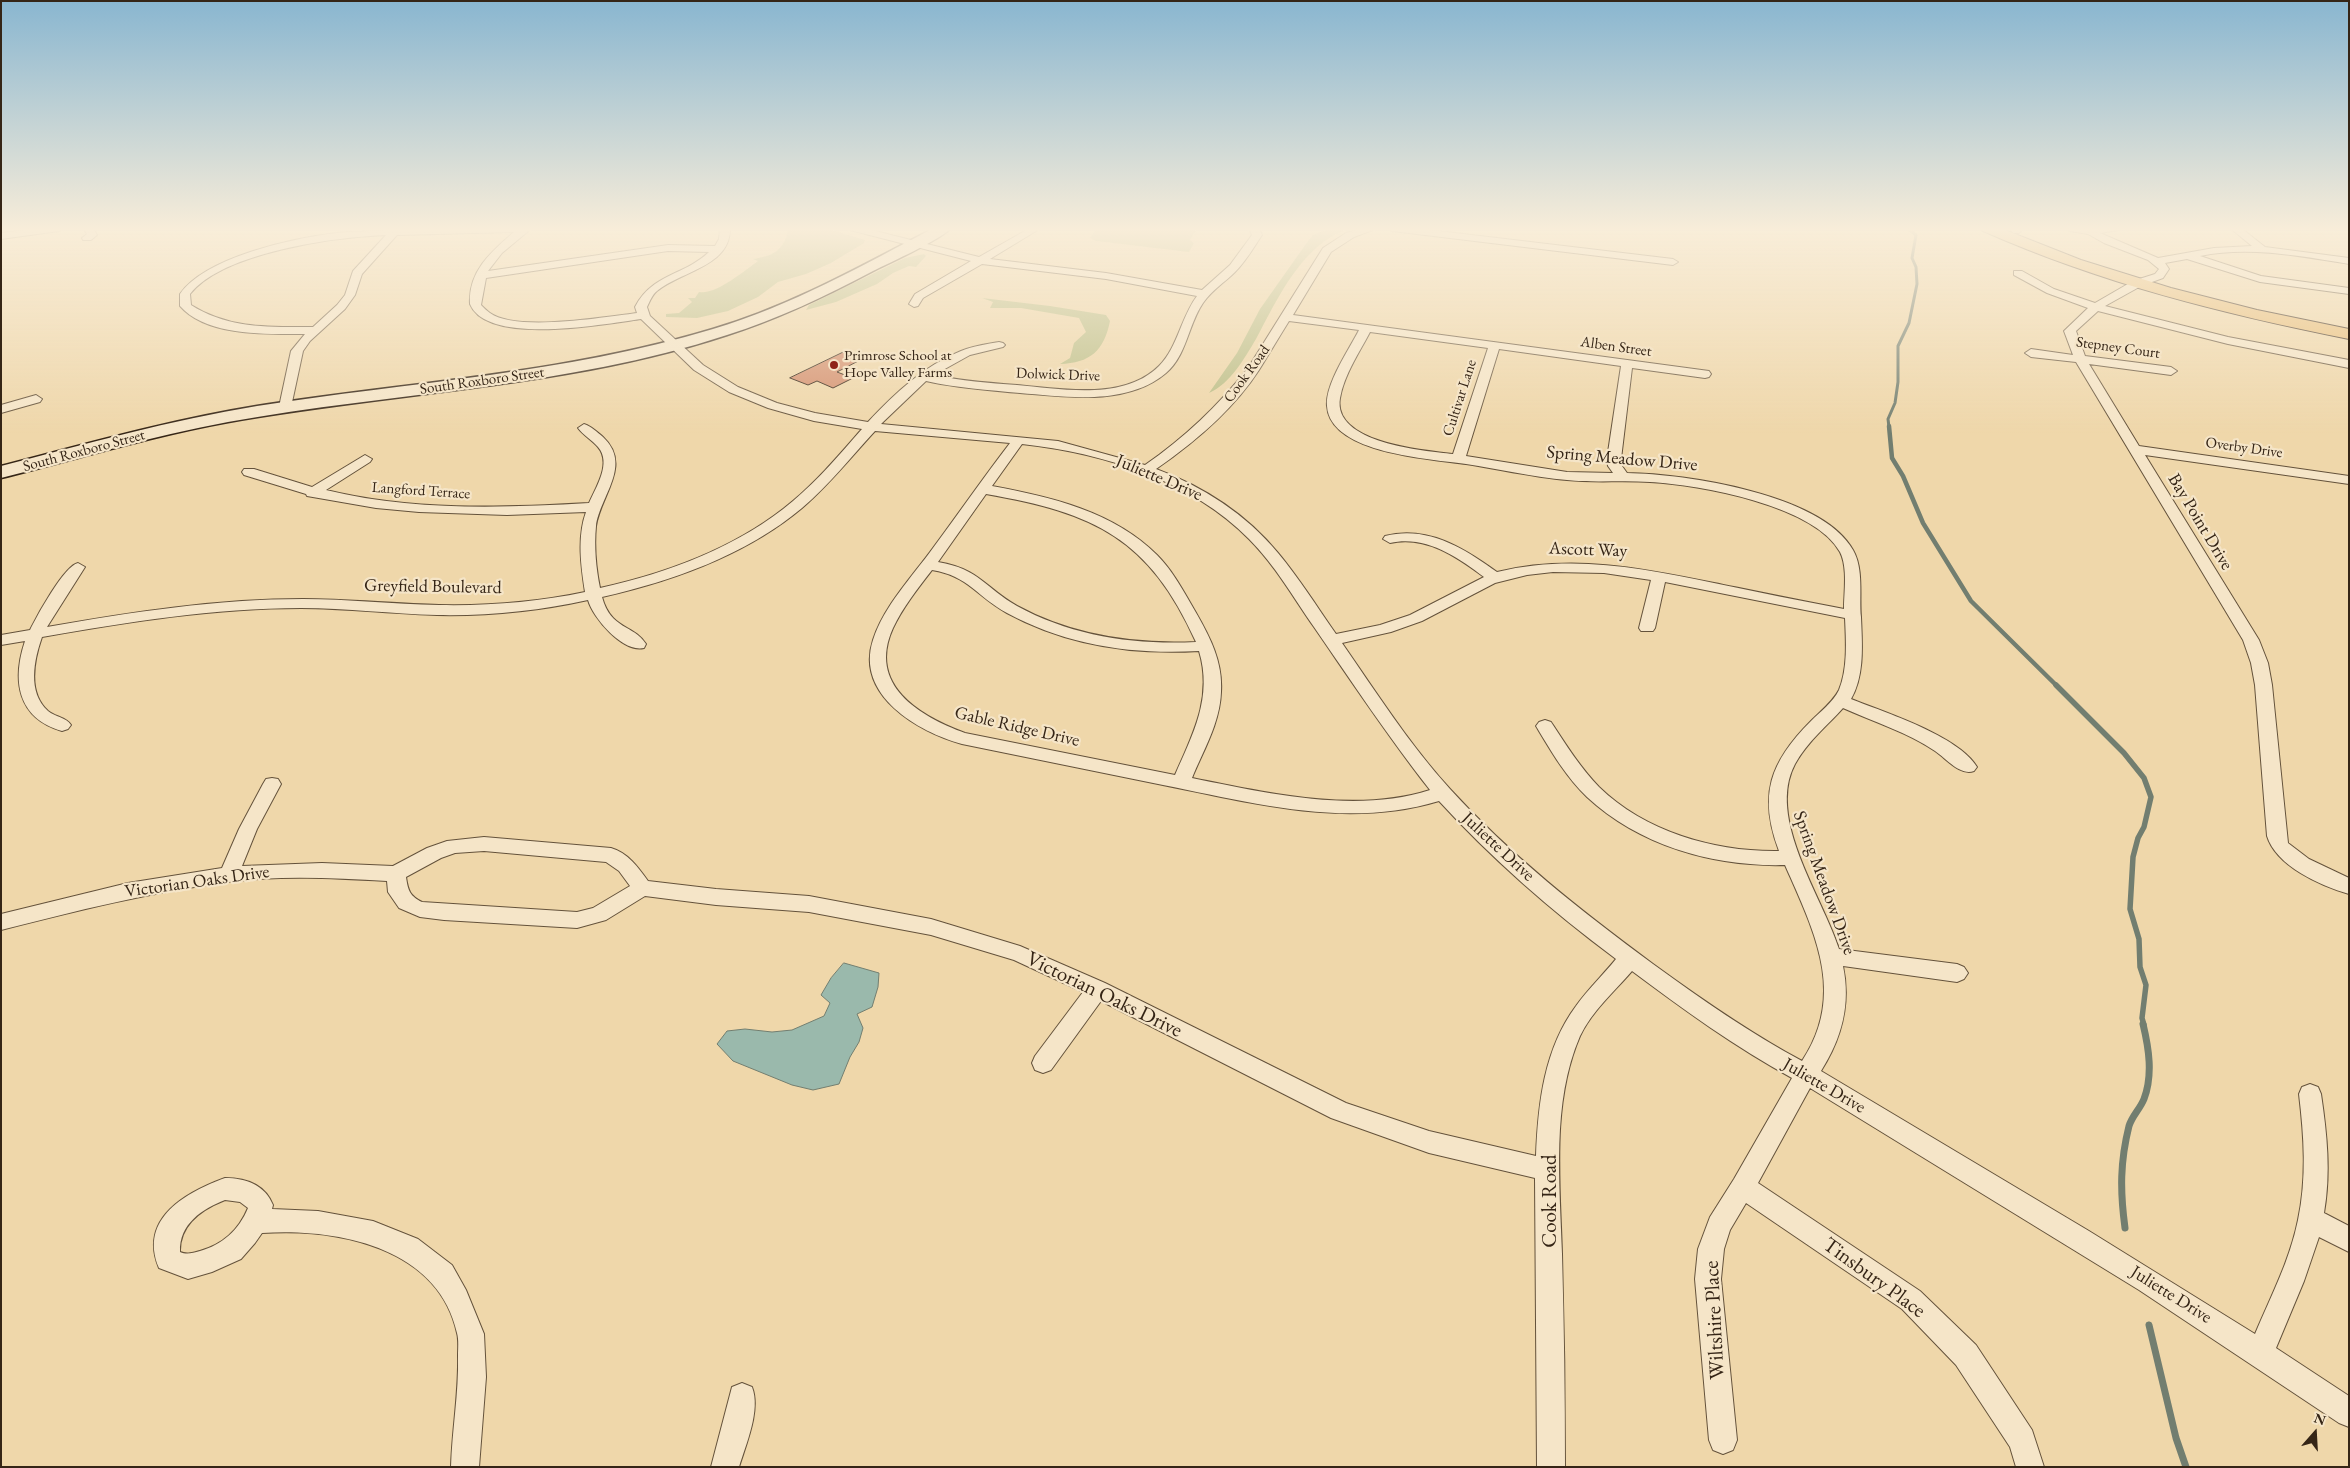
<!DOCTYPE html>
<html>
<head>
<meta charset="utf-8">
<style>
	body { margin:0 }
	#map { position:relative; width:2350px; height:1468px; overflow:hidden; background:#efd7aa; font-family:"EB Garamond",serif }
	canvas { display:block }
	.frame { position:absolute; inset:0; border:2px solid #352516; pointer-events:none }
	.north { position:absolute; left:2290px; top:1408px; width:50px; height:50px; -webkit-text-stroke:4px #f5e5c8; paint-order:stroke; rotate:19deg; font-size:14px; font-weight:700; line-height:20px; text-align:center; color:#352516 }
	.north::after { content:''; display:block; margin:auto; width:18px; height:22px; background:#352516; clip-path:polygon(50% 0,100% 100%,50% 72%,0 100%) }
</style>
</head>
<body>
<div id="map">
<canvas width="2350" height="1468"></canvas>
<div class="frame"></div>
<div class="north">N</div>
</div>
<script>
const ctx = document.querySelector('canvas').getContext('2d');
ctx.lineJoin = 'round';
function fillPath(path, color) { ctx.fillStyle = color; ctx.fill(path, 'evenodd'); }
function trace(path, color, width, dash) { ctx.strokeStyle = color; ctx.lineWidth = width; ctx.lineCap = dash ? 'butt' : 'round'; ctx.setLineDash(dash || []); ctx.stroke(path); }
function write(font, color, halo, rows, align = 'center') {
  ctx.font = font + ' "EB Garamond",serif'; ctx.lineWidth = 4.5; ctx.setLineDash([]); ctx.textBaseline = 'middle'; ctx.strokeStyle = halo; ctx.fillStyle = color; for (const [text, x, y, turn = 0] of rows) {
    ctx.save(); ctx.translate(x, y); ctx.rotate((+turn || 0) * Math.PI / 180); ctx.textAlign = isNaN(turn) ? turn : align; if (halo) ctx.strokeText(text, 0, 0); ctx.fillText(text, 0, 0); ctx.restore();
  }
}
fillPath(new Path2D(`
	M786,228H825L865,240L864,243L831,263L806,274L778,282L758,297L728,311L697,318L666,317V314L679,313L692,302L688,298H695L699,292C716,295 744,271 758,261L753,259C772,256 782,252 788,232Z
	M1102,228H1197L1190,240L1194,243L1189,252L1096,241L1090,238L1096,229Z
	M1325,228H1351C1303,242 1278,298 1256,339C1244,359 1231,383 1209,393L1237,353L1260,309L1308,241L1313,235L1326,230Z
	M924,254L926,256L916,267L909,266L893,273L877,284L836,302L806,310L809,305L905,258Z
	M982,298L1050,306L1106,315L1110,321C1104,351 1090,363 1060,364L1070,358L1074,343L1086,332L1079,318L1021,308H990L993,302Z`), '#bbbe87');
const water = new Path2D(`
	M844,963L879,973L878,987L872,1007L857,1014L863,1028L859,1042L850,1057L839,1084L813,1090L792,1085L733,1061L717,1044L727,1031L745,1029L772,1032L792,1030L824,1016L830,1003L821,995L831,978Z`);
fillPath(water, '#9ab9ac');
trace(water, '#727e70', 1);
trace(new Path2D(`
	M1889,427L1888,419L1895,403L1898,382V346L1909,323L1917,284L1916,267L1912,258L1916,235L1907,228`), '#727e70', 3);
trace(new Path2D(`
	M1889,426L1892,458L1903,476L1923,523L1971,601L2057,686`), '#727e70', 4.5);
trace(new Path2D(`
	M2056,685L2124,753L2144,778L2151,797L2144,827L2138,838L2133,857L2130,909L2139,939L2140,967L2146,985L2142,1018L2144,1025`), '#727e70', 5.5);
trace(new Path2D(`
	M2125,1228C2120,1191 2120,1162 2129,1126C2132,1116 2140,1109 2144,1099C2153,1075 2149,1049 2143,1024
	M2149,1325L2176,1438L2186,1467`), '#727e70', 7);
const building = new Path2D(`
	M846,351L864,358L837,372L853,378L833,388L817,381L808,385L790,378Z`);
fillPath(building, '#d4906f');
trace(building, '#352516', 1);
const street = new Path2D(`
	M41,228H64L59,231L1,239V233Z
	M83,228H93L97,235L91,240H83L82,238L87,234Z
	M393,228H532L502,253L488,271L668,245L715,246L719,239L720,228H730C731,266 682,271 657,291C652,295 650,301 647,307L650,316L703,365L738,387L777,403L815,413L868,422C895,393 924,366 961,351C973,346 987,344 999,342L1003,343L1005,345L1003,347L970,355L934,375C961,381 989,383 1017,385C1062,389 1124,401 1159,366C1178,347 1181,317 1197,296L1106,279L982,264L923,298L918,306L914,307L909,304L915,294L971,261L850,230L848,228H863L979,257L1030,228H1041L990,259L1106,273L1202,290L1230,265L1252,235L1249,228H1259L1262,235C1254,247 1246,261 1235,272C1225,282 1211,291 1203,303C1188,325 1187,355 1166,373C1127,406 1067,397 1020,393C988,390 957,388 926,381L881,424L1058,441L1145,465C1184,438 1218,406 1248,368L1323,248L1346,233L1364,228H1378L1354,237L1331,252L1293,315L1709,371L1711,374L1709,377L1705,378L1632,368L1621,459L1622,466L1627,473C1686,474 1822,494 1853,550C1864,569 1859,597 1861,617C1862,643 1865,675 1851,699C1884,712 1959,736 1977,767L1974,771C1960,776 1947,759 1935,751C1907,732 1874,722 1843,708C1827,726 1807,742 1795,764C1766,818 1822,896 1839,949L1957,964L1964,967L1968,973L1964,979L1957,982L1843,966C1851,1004 1842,1038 1821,1071L2089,1231L2255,1334C2271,1296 2290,1260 2298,1220C2307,1178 2304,1136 2299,1094L2302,1087L2310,1084L2318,1087L2321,1094C2327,1134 2331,1173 2324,1213L2349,1226V1252L2319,1237L2304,1281L2276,1348L2349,1396V1427L2339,1423L2139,1290L1810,1088L1758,1183L1920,1291L1976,1345L2032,1430L2044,1467H2016L2010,1447L1956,1365L1902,1309L1746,1203L1730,1230L1724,1249L1721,1279L1737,1440L1733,1450L1723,1454L1713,1450L1709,1440L1695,1279L1698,1249L1710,1217L1734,1179L1792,1078C1735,1047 1683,1009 1632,971C1614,992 1592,1011 1580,1036C1551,1103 1560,1183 1562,1254C1564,1325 1565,1396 1565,1467H1537L1535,1178L1429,1153L1331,1118L1101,1001L1051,1070L1043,1073L1035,1070L1032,1063L1035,1056L1083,992L1014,960L931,935L809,912L716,905L645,896L606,920L577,928L444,920L420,917L399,908L388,892L387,881C334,878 280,875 228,882C151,892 76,911 1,930V914L128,883L222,868L239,829L263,784L266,779L272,778L278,779L281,784L257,829L242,866L322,863L393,866L427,848L447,841L484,837L611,848C628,853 638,867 648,881L716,889L809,896L931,919L1020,946L1105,983L1346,1103L1429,1131L1536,1156C1538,1104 1544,1049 1576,1006C1588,989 1603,975 1616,959C1553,912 1492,859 1439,801C1347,829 1253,803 1163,785C1096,771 1029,758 962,744C918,732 855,695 873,640C884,606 912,577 933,548C959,513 983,478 1010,443L875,431C851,457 829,485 802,508C746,555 673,581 602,597C611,630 633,624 646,644L644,648C623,653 593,618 588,600C539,611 488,616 437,615C392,614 347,608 301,608C214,608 128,622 42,637C34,660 27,692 48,711C55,717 66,717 71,725L68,729L62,731C17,718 12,680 25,641L1,645V635L30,630C37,616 64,566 78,563L85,567L47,627C132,612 217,599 303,599C348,599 393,604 439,605C488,606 538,602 585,592C581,566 577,537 586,512L507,515L419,512L376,508L307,496L306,494L244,475L242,472L244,469H254L312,487L365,455L372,459L370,462L326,490C411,511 502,508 589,503C596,487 612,463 598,447C592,440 583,435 578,428L584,424C591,426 597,432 603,437C633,465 600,496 596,526C594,547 596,568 600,588C668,573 740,546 793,501C819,479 840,454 862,429L814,421L768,408L729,392L694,370L641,319C605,324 487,346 470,304C468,271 492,251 514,232L397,235L362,274L355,295L345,309L310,341L303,351L291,407L285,411L279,407L291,351L305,334C269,334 207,337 180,306V294C206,257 293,238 337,233C350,231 384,232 393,228ZM386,235L353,271L345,295L337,305L313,327C269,327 229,329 191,305L190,294C223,252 336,237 386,235ZM668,251L709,252C684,276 653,273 635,307L637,313C605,317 516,332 490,313C487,311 484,308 481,305L486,278ZM1289,321L1359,330C1349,350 1325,384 1327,406C1330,454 1432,459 1466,464C1499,469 1533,477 1567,480C1594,483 1622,480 1650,482C1700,485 1814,505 1840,552C1848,568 1844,592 1844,609C1801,601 1758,592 1714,583C1642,568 1571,554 1497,572C1464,548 1427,525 1385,536L1383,539L1390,543C1425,535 1456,556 1484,577L1410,615L1380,625L1336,634C1317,607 1299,578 1278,553C1246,514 1202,486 1156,469C1195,442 1233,410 1259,370C1269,354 1279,337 1289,321ZM1370,332L1488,348L1453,454C1424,451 1332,443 1340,398C1344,375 1359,353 1370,332ZM1499,349L1621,366L1607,459L1608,466L1613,473L1567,472L1466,456ZM1022,444C1103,453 1191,480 1249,539C1275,565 1293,597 1314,627C1352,682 1389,738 1430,790C1356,814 1266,793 1192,778C1203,751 1220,723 1221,692C1223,662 1210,637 1195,611C1184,592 1173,571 1157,555C1113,511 1051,497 992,486ZM986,494C1095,513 1149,538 1196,642C1133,645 1072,636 1017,606C985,588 980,569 938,562ZM932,570C969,576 977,597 1007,613C1066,645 1132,655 1199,651C1213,697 1193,734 1175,775L965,733C919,716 867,685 893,628C903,607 918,588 932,570ZM1553,572L1604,573L1651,580L1639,628L1641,631H1653L1655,628L1665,582L1845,618C1846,641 1848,668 1839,690C1833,702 1820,712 1811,721C1770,762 1758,795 1779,851C1715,852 1645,832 1599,787C1580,767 1566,745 1551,722L1545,720L1539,722L1536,726C1551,751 1566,777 1587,797C1640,846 1714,867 1785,865C1814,931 1847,994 1802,1061C1750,1033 1701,999 1653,964C1581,911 1510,855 1450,789C1409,744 1376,692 1342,643L1391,632L1422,621L1495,583L1527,575ZM484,851L606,862L619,871L630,886L593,908L577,912L422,902C410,896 408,891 406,877L441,858L455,853Z
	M1387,228H1413L1673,259L1678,262L1673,265L1392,231Z
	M2010,228H2020L2021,231L2019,233H2013Z
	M2065,228H2120L2118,230L2100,233L2158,258L2214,248L2252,246L2230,228H2241L2265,247L2349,258V264C2300,256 2249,246 2200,256L2261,276L2349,288V294L2260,282L2187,259L2165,263L2169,269L2163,278L2141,286L2105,306L2228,337L2349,360V368L2228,344L2098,311L2076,331L2085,356L2171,367L2177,371L2171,375L2089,364L2139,446L2349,476V484L2145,455L2259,640L2268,663L2272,685L2288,843L2309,859L2349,878V894C2321,886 2276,866 2267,836L2255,685L2251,663L2243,640L2076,362L2031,357L2025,353L2031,349L2073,355L2064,331L2088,308L2047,293L2014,275V271H2022L2054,289L2095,303L2133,281L2155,274L2159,269L2148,260L2104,243L2088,234L2070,231Z
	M36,395L42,399L40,402L1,413V405Z
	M225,1178C246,1178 265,1185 273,1205L272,1209L318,1211L373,1221L418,1239L452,1265L466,1290L484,1334L486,1377L479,1467H451C452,1430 459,1393 458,1356C458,1349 459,1340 457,1333C438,1247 337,1228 262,1233L255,1243L241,1259L212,1272L188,1279L159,1268C138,1218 187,1192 225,1178ZM225,1200L240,1202L248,1208C239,1230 222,1245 200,1251C192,1253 187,1255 180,1252C179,1224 202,1209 225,1200Z
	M742,1383L752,1387C761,1410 746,1444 739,1467H711L732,1387Z`);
const secondary = new Path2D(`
	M934,228H951C940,240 891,262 873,271C826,296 778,319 727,335C566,388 394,392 228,422C151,436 77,459 1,478V466C86,444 171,420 257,406C410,382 564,374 713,329C791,306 863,265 934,228Z`);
const primary = new Path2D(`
	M1980,228H2000L2081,260L2171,288L2257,310L2349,329V339C2223,314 2101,283 1983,231Z`);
trace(street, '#64523b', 2);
trace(secondary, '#352516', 3);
trace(primary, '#352516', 2);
fillPath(street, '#f5e5c8');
fillPath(secondary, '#f5e5c8');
fillPath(primary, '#e8bc75');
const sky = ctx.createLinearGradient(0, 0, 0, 433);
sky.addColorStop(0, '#89b6d0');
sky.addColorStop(0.53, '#f8edd9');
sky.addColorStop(1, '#f8edd900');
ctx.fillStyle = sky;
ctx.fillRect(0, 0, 2350, 433);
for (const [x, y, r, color] of [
	[834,365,5,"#8f2418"]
]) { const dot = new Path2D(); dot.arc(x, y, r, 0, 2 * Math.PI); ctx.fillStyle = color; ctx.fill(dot); trace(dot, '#f5e5c8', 2); }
write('15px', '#352516', '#f5e5c8', [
	["Alben Street",1616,347,8],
	["Stepney Court",2118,348,8],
	["Cook Road",1247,374,-54],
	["Dolwick Drive",1058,375,2],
	["South Roxboro Street",482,381,-8],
	["Cultivar Lane",1460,398,-72],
	["Overby Drive",2244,448,8],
	["South Roxboro Street",84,451,-15],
	["Langford Terrace",421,491,4]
]);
write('15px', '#352516', '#f5e5c8', [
	["Primrose School at",844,356],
	["Hope Valley Farms",844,373]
], 'left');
write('18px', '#352516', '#f5e5c8', [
	["Spring Meadow Drive",1622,459,5],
	["Juliette Drive",1159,478,23],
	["Bay Point Drive",2200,522,59],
	["Ascott Way",1588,550,2],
	["Greyfield Boulevard",433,587,1],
	["Gable Ridge Drive",1017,727,13],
	["Juliette Drive",1498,847,43],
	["Victorian Oaks Drive",197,882,-8],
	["Spring Meadow Drive",1824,883,70],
	["Juliette Drive",1824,1086,30],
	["Juliette Drive",2171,1295,32]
]);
write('21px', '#352516', '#f5e5c8', [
	["Victorian Oaks Drive",1104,995,26],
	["Cook Road",1550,1201,-90],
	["Tinsbury Place",1874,1278,36],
	["Wiltshire Place",1715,1320,-93]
]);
</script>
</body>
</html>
